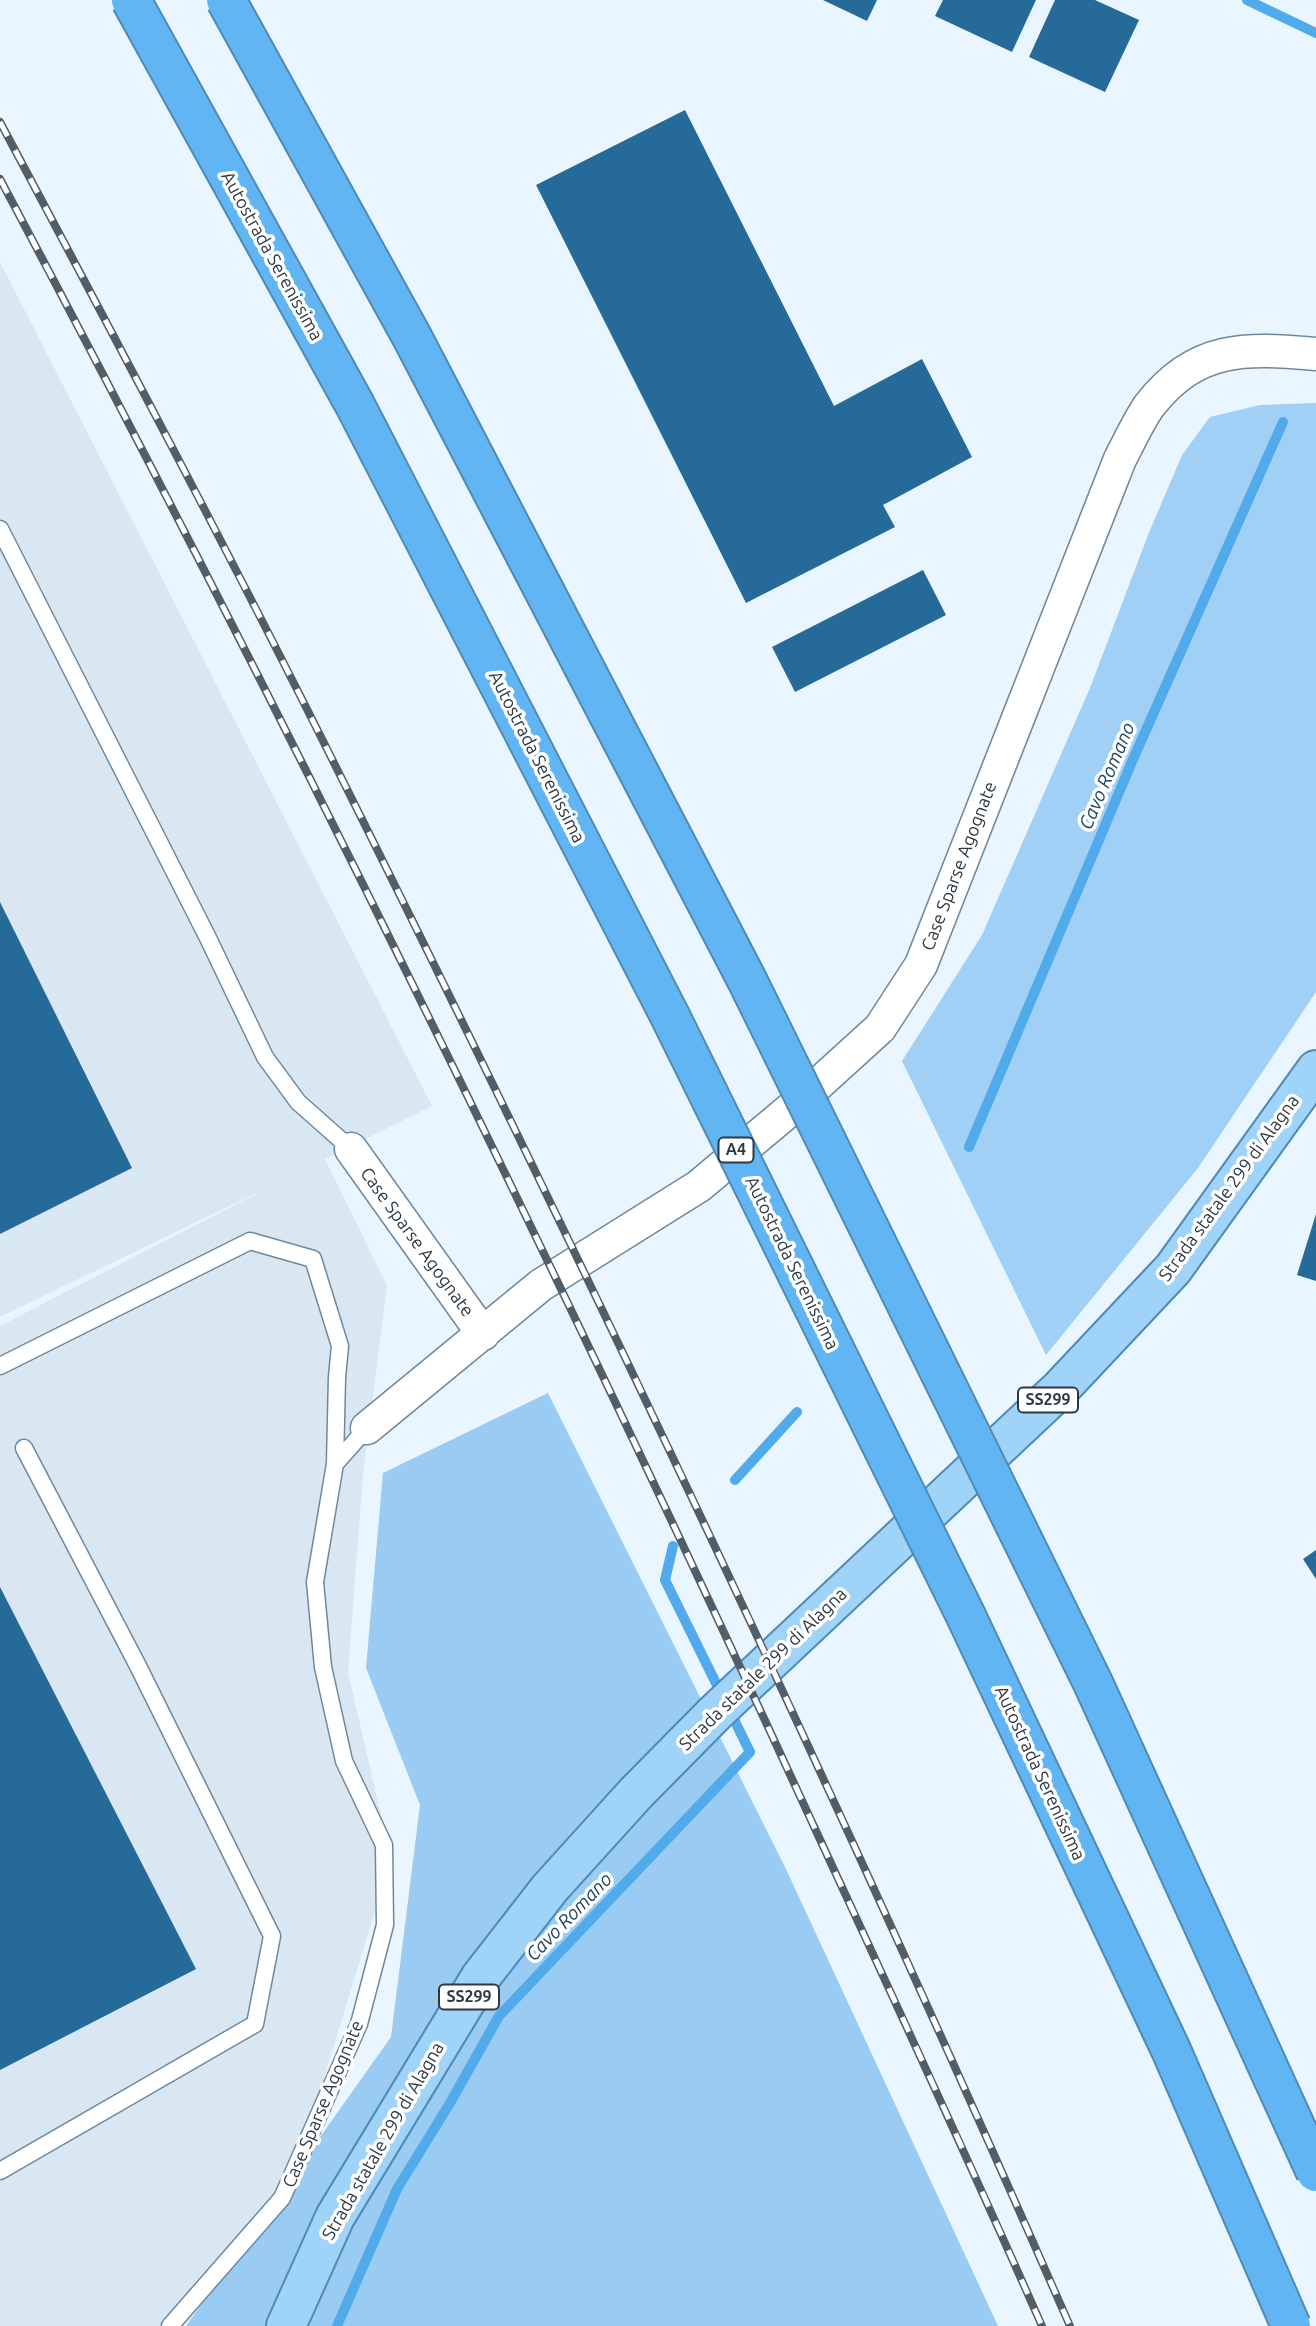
<!DOCTYPE html>
<html>
<head>
<meta charset="utf-8">
<style>
	body { margin:0 }
	canvas { display:block; background:#e9f5ff }
</style>
</head>
<body>
<canvas width="1316" height="2326"></canvas>
<script>
const ctx = document.querySelector('canvas').getContext('2d');
ctx.lineJoin = 'round';
function fillPath(path, color) { ctx.fillStyle = color; ctx.fill(path, 'evenodd'); }
function trace(path, color, width, dash) { ctx.strokeStyle = color; ctx.lineWidth = width; ctx.lineCap = dash ? 'butt' : 'round'; ctx.setLineDash(dash || []); ctx.stroke(path); }
function write(font, color, halo, rows, align = 'center') {
  ctx.font = font + ' Ubuntu,sans-serif'; ctx.lineWidth = 7; ctx.setLineDash([]); ctx.textBaseline = 'middle'; ctx.strokeStyle = halo; ctx.fillStyle = color; for (const [text, x, y, turn = 0] of rows) {
    ctx.save(); ctx.translate(x, y); ctx.rotate((+turn || 0) * Math.PI / 180); ctx.textAlign = isNaN(turn) ? turn : align; if (halo) ctx.strokeText(text, 0, 0); ctx.fillText(text, 0, 0); ctx.restore();
  }
}
fillPath(new Path2D(`
	M0,262L432,1106L325,1159L387,1286L363,1474L348,1672L391,1859L286,2202L184,2326H0V1326L281,1181L0,1317Z`), '#d8e7f2');
fillPath(new Path2D(`
	M1316,403V992L1198,1168L1046,1355L902,1061L982,935L1090,688L1148,535L1182,455L1210,417L1260,405Z`), '#a0d0f6');
fillPath(new Path2D(`
	M548,1393L785,1867L998,2326H186L391,2037L420,1805L366,1668L383,1473Z`), '#9acbf2');
trace(new Path2D(`
	M1247,0L1316,33
	M969,1147L1134,757L1283,422
	M735,1480L797,1412
	M337,2326L397,2189L450,2103L499,2016L750,1752L665,1580L673,1546`), '#51aaea', 10);
fillPath(new Path2D(`
	M823,0H877L867,21Z
	M943,0H1036L1012,52L935,16Z
	M1055,0H1095L1139,20L1105,92L1029,57Z
	M685,110L834,406L922,359L972,457L883,505L895,527L746,603L536,185Z
	M923,570L946,615L795,692L772,647Z
	M0,902L132,1168L0,1234Z
	M1316,1214V1281L1297,1275Z
	M1316,1550V1579L1303,1559Z
	M0,1587L196,1969L0,2070Z`), '#256a99');
const service = new Path2D(`
	M0,529L207,936L265,1057L298,1102L351,1149
	M0,1366L250,1241L313,1259L340,1346L337,1377L335,1464
	M0,2171L255,2024L272,1936L138,1666L24,1448
	M170,2326L282,2198L359,2024L385,1925L384,1845L344,1761L323,1667L315,1582L335,1464L367,1428`);
const minor = new Path2D(`
	M351,1149L483,1334
	M367,1428L541,1285L699,1186L793,1107L880,1028L921,965L1120,459C1129,442 1138,422 1149,406C1196,345 1246,348 1316,354`);
const primary = new Path2D(`
	M286,2326L335,2217L480,1978L550,1888L636,1793L715,1713L1061,1388L1173,1269L1316,1070`);
trace(service, '#6e899f', 19);
trace(minor, '#6e899f', 35);
trace(primary, '#4f8ab5', 42);
trace(service, '#fff', 16);
trace(minor, '#fff', 32);
trace(primary, '#a0d3f8', 38);
const rail = new Path2D(`
	M0,122C108,325 216,528 319,733C582,1258 834,1788 1070,2326
	M0,179C291,726 564,1283 823,1846C897,2006 971,2165 1042,2326`);
trace(rail, '#525e67', 8);
trace(rail, '#fff', 5, [16]);
const motorwayBridge = new Path2D(`
	M131,0L355,405L670,1016L965,1614L1171,2050L1291,2326
	M226,0L412,337L747,980L1093,1683L1316,2172`);
trace(motorwayBridge, '#4f8ab5', 42, []);
trace(motorwayBridge, '#61b5f3', 38);
for (const [x, y, w] of [
	[736,1150,35],
	[1048,1400,60],
	[469,1997,60]
]) { const box = new Path2D(); box.roundRect(x - w / 2, y - 12.5, w, 25, 5); ctx.fillStyle = '#fff'; ctx.fill(box); trace(box, '#2d3942', 2); }
write('bold 16px', '#2d3942', null, [
	["A4",736,1150],
	["SS299",1048,1400],
	["SS299",469,1997]
]);
write('18px', '#2d3942', '#fff', [
	["Autostrada Serenissima",272,256,61],
	["Autostrada Serenissima",537,757,63],
	["Case Sparse Agognate",959,866,-69],
	["Strada statale 299 di Alagna",1229,1188,-54],
	["Case Sparse Agognate",417,1242,54],
	["Autostrada Serenissima",792,1263,64],
	["Strada statale 299 di Alagna",763,1669,-44],
	["Autostrada Serenissima",1040,1773,65],
	["Case Sparse Agognate",323,2104,-67],
	["Strada statale 299 di Alagna",383,2141,-60]
]);
write('italic 19px', '#204560', '#fff', [
	["Cavo Romano",1107,776,-67],
	["Cavo Romano",569,1917,-46]
]);
</script>
</body>
</html>
